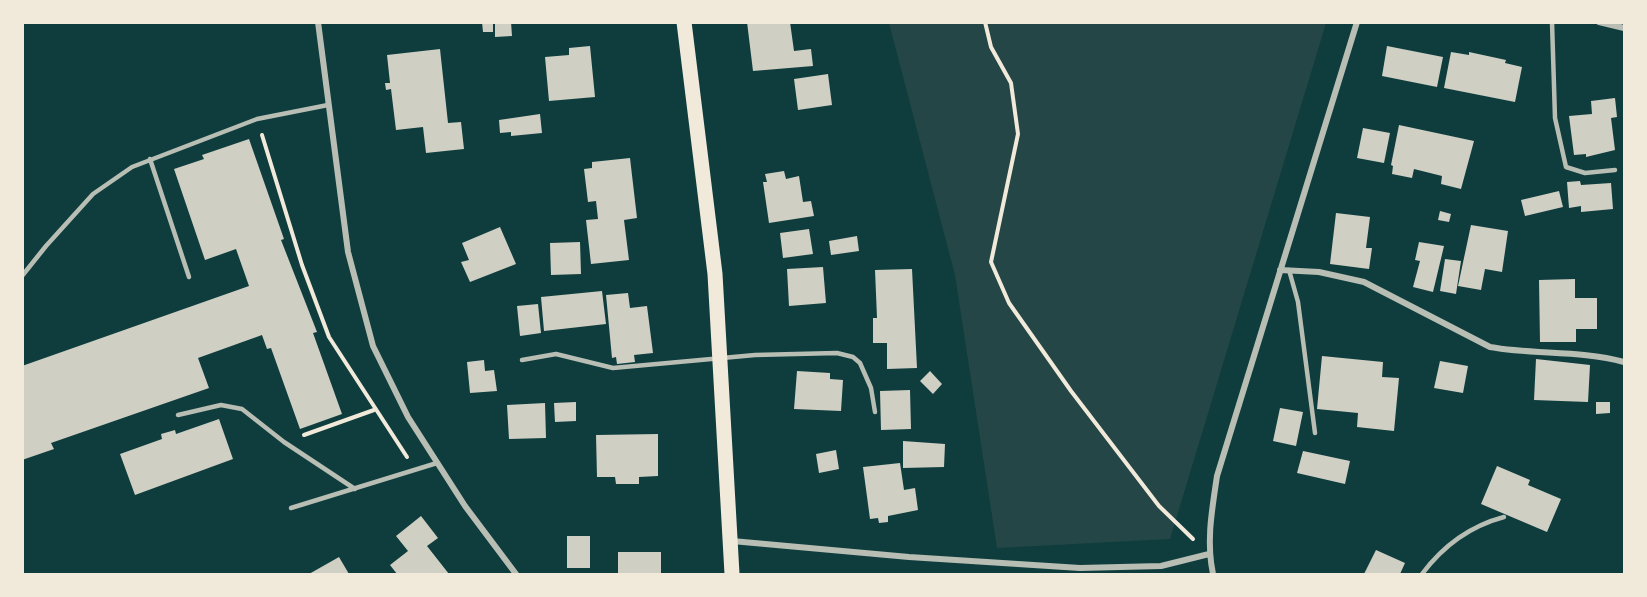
<!DOCTYPE html>
<html>
<head>
<meta charset="utf-8">
<style>
	body { margin:0 }
	#map { position:relative; width:1647px; height:597px; overflow:hidden; background:#0f3d3e; font-family:Bitter,serif }
	canvas { display:block }
	.frame { position:absolute; inset:0; border:24px solid #f1e9da; pointer-events:none }
</style>
</head>
<body>
<div id="map">
<canvas width="1647" height="597"></canvas>
<div class="frame"></div>
</div>
<script>
const ctx = document.querySelector('canvas').getContext('2d');
ctx.lineJoin = 'round';
function fillPath(path, color) { ctx.fillStyle = color; ctx.fill(path, 'evenodd'); }
function trace(path, color, width, dash) { ctx.strokeStyle = color; ctx.lineWidth = width; ctx.lineCap = dash ? 'butt' : 'round'; ctx.setLineDash(dash || []); ctx.stroke(path); }
fillPath(new Path2D(`
	M889,23H1326L1170,539L997,548L955,275Z`), '#244646');
fillPath(new Path2D(`
	M482,22H493V32H483Z
	M495,22H511L512,36L495,37Z
	M747,22H790L794,51L811,49L813,66L753,71Z
	M590,46L595,97L549,101L545,57L569,55V48Z
	M1387,46L1443,57L1437,87L1382,76Z
	M440,49L448,123L461,122L464,149L426,153L423,127L396,130L391,89L386,90L385,83H390L387,55Z
	M1451,52L1469,55V52L1506,60L1505,63L1522,67L1515,102L1444,88Z
	M828,74L832,105L798,110L794,79Z
	M1615,98L1617,117L1611,118L1615,150L1586,157V154L1574,155L1569,116L1592,114L1591,101Z
	M540,114L542,133L511,136V132L500,133L499,120Z
	M1399,125L1474,141L1461,189L1441,184L1442,176L1414,169L1412,178L1392,174L1393,166L1391,165Z
	M1363,128L1390,133L1384,163L1357,158Z
	M249,139L284,239L281,240L317,332L313,333L342,414L300,429L271,348L267,349L262,335L198,358L209,388L51,443L54,449L22,460V366L249,286L236,249L205,260L174,169L204,159L202,155Z
	M630,158L637,218L624,220L629,260L591,264L586,220L598,219L596,201L588,202L584,169L592,168V162Z
	M784,171L786,179L799,176L803,202L811,201L814,216L769,223L763,182H767L765,174Z
	M1580,181L1581,185L1611,183L1613,209L1581,212V206L1569,208L1567,182Z
	M1559,191L1563,207L1525,216L1521,200Z
	M1440,211L1451,214L1449,222L1438,220Z
	M1336,213L1370,217L1366,248H1372L1369,269L1330,264Z
	M1471,225L1508,231L1502,272L1485,269L1481,290L1458,286Z
	M500,227L516,264L470,282L461,262L469,260L462,243Z
	M809,229L813,254L783,258L780,233Z
	M857,236L859,251L831,255L829,241Z
	M580,242L581,274L551,275L550,243Z
	M1419,242L1444,246L1433,292L1413,287L1420,261L1415,260Z
	M1445,259L1461,261L1456,294L1440,291Z
	M823,267L826,303L789,306L787,269Z
	M912,269L917,368L887,369V343H873V318H877L875,270Z
	M1575,279V298H1597V329H1576V342H1540L1539,280Z
	M602,291L606,324L544,331L541,297Z
	M628,293L630,308L647,306L653,353L634,355L635,362L617,364L616,357L612,358L606,295Z
	M538,304L541,333L520,336L517,306Z
	M1322,356L1383,362L1382,377L1399,378L1394,431L1357,427L1358,413L1317,409Z
	M1536,359L1590,365L1588,402L1534,400Z
	M484,360L485,371L494,370L497,391L470,393L467,362Z
	M1440,361L1468,366L1463,393L1434,388Z
	M797,371L830,373V379L843,380L841,411L794,409Z
	M930,371L942,384L933,394L920,381Z
	M910,390L911,429L881,430L880,391Z
	M576,402V421L555,422L554,403Z
	M1596,402H1610V413L1596,414Z
	M545,403L546,438L509,439L507,405Z
	M1280,408L1303,412L1296,446L1273,441Z
	M219,419L233,459L135,495L120,454L162,439L161,434L175,430L176,434Z
	M658,434V476L639,477V484H616L615,477H597L596,435Z
	M903,441L945,444L944,467L903,468Z
	M836,450L839,469L819,473L816,454Z
	M1303,451L1350,461L1345,484L1297,473Z
	M900,463L904,490L915,488L918,510L888,516V522L879,523L878,518L870,519L863,467Z
	M1497,466L1530,480L1528,485L1561,499L1547,532L1481,504Z
	M421,516L438,538L427,546L449,574H397L390,565L408,551L396,536Z
	M567,536H590V568H567Z
	M1376,550L1405,563L1400,574H1364Z
	M618,552H661V574H618Z
	M339,557L349,574H309Z`), '#cfcfc3');
trace(new Path2D(`
	M985,22L991,47L1011,83L1018,134L991,262L1009,303L1071,391L1159,506L1193,539
	M262,135L302,265L329,337L407,457
	M304,435L374,410`), '#f1e9da', 4);
trace(new Path2D(`
	M1552,22L1555,118L1566,167L1585,173L1615,170
	M150,159L189,277
	M1289,270L1298,302L1315,433
	M22,276L46,246L93,194L132,167L257,119L328,105
	M522,360L556,354L613,368L755,355L837,353L853,357L860,363L871,388L875,412
	M178,415L221,405L242,409L284,442L355,489
	M291,508L437,463
	M1422,574C1443,546 1470,526 1504,517`), '#b8beb3', 4.5);
trace(new Path2D(`
	M318,22L348,252L373,346L408,417L465,506L516,574
	M1599,22L1624,28
	M1280,270L1319,272L1364,282L1490,347C1535,355 1580,350 1624,362
	M732,541L909,557L1080,568L1161,566L1209,554
	M1213,574C1206,541 1212,510 1217,476L1357,22`), '#b8beb3', 6);
trace(new Path2D(`
	M684,22L715,274L732,574`), '#f1e9da', 15);
</script>
</body>
</html>
